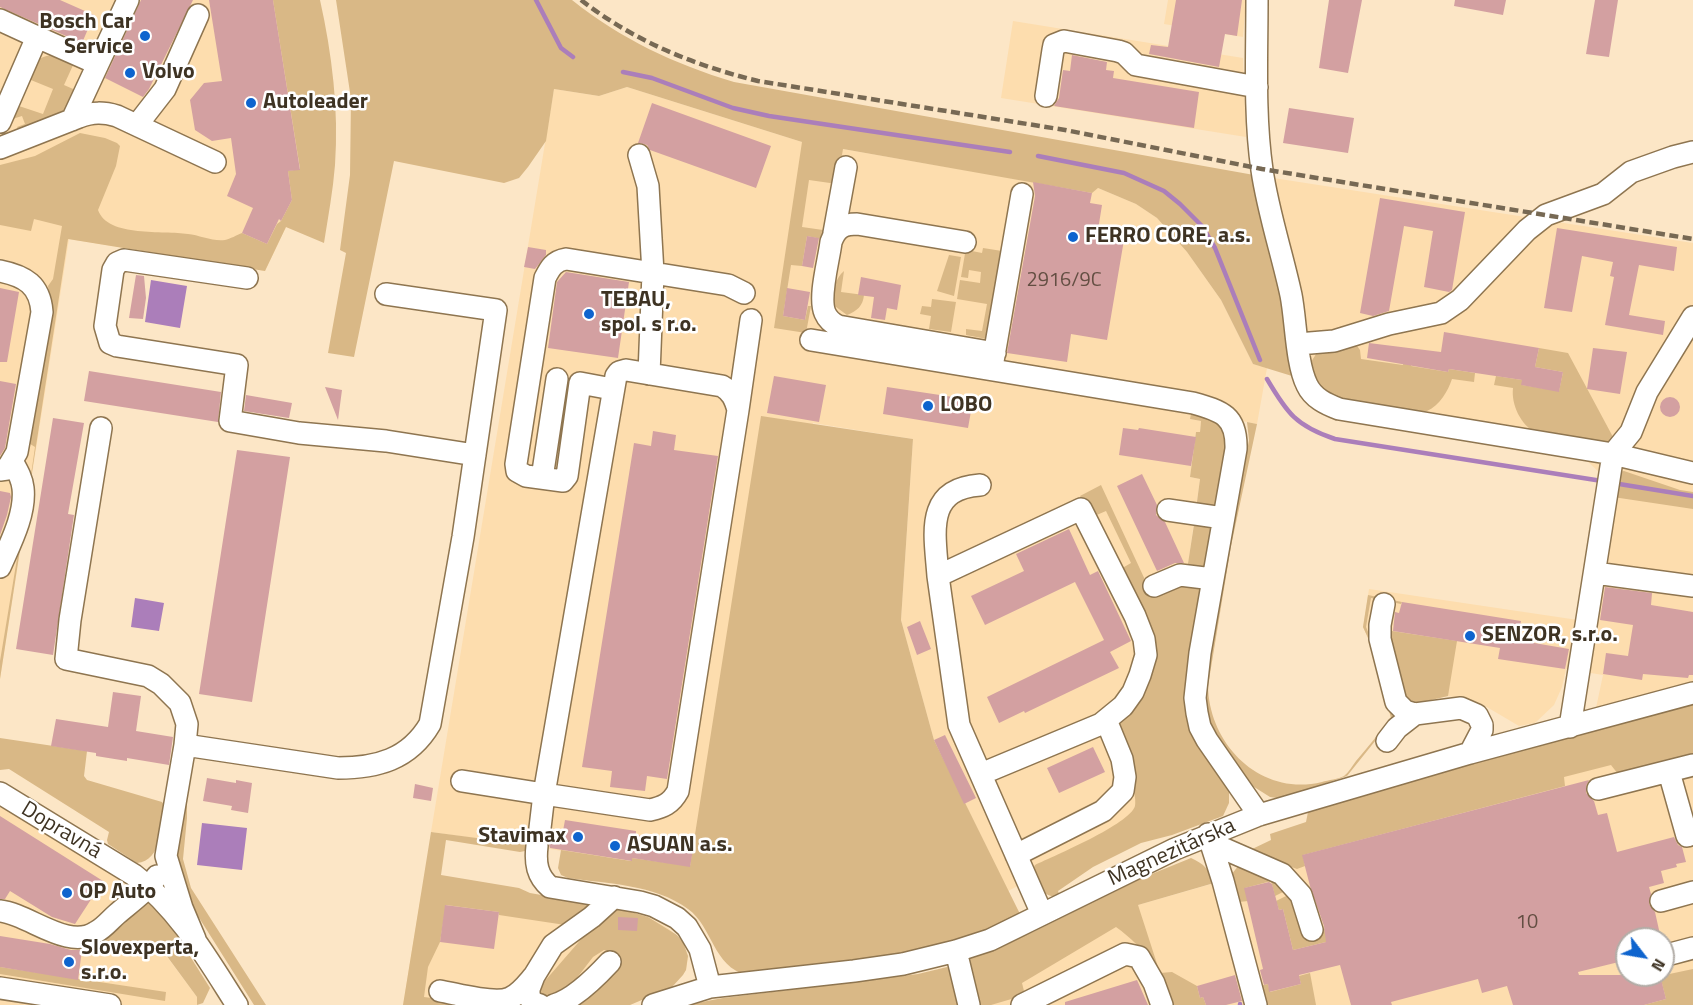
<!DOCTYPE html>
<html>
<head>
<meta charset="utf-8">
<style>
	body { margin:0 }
	#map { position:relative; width:1693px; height:1005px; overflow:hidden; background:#fce6c6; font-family:"Titillium Web",sans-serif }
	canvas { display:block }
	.north { position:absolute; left:1615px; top:927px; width:60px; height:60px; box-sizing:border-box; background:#fff; border:2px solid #b2ada7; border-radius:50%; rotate:121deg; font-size:16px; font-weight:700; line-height:24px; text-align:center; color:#3e3323 }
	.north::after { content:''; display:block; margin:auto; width:21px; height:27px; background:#0e64ce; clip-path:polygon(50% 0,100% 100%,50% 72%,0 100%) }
</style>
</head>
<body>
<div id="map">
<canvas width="1693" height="1005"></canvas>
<div class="north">N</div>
</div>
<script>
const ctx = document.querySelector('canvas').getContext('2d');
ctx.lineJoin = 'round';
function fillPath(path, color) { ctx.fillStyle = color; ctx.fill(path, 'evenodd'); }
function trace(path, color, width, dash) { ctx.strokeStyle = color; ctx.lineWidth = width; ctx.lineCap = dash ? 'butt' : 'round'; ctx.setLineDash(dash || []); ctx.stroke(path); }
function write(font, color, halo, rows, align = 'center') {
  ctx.font = font + ' "Titillium Web",sans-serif'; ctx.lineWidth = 5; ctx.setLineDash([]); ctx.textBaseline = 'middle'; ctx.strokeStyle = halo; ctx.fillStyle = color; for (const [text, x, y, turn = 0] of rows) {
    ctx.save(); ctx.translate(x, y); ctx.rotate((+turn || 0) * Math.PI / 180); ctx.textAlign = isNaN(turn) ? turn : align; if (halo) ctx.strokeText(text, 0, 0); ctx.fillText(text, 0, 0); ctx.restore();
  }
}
fillPath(new Path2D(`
	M0,0H286L304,234L286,227L265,271L69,239L0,679Z
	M1168,0H1246L1243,37L1164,24Z
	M1013,21L1243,58L1246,137L1001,98Z
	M627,87L802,142L1092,192L1098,188L1136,204L1157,218L1187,252L1221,300L1253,364L1267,368L1257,424L1242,421L1235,411L1226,404L1194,396L1190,419L1201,421L1200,432H1196L1190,477L1200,479L1153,816L1008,891L934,740L901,620L913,439L813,423L690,867L632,858V861L431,832L554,89L599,96Z
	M1254,175L1693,243V682L1596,708L1603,675L1566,669L1562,687L1554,705L1535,723L1519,726L1480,703L1448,696L1418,703L1391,719L1373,649L1363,627L1369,589L1578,620L1600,473L1585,459L1297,388L1292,376Z
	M1693,738V1005H976L1017,977L1138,905L1236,877L1242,865ZM1627,939H1663V975H1627Z
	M0,800L125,878L123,892L105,917L133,911L197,997V1005H0Z
	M421,895L648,917L668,928L683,942L688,956L686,970L672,987L630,1005H403Z`), '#fdddae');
fillPath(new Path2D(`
	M273,0H320C332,54 339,110 335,165C333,191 328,217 324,243L286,227L265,271L68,239L0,679V661L32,468L35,447L27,442L50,298L48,286L53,279L62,226L34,219L31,231L0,225V165L35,156L80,133L105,138L117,143L120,146L116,166L98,210C108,238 164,230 188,234C199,235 214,242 225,240C230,239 237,235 242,233L267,244L277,224L281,221L292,200L288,171L300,169Z
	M336,0H572C621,39 674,64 734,82L1254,175L1286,305L1289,357L1292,376L1253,364L1221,300L1187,252L1157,218L1136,204L1098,188L1092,193L843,149L837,184L809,180L802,227L823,230L822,239L807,236L802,266L791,265L783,316L805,320L808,306H811L806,333L774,328L802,142L627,87L599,96L554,89L546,141L528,167L519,178L504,183L394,161L354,357L328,353L346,253L340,250L350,175L351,99Z
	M52,55L74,63L64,85L80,92L68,112L20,134L17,127L25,124L22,116L9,120L16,105L43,114L53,89L26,78C33,65 36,57 52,55Z
	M968,236L974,237L972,251L982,253L983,248L1002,251L987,339L966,335V329L982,331L987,304L957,299L960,280L980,283L981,272L969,270L968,278L961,277Z
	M949,255L961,257L954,296L937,291Z
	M844,271L841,292L864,295C863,306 857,311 847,315L832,304C833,292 835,278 844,271Z
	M932,299L956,302L951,332L929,329L931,316L920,314L922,306L931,307Z
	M1355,343L1360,350L1361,359L1403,365L1404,356L1412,357L1411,366L1448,372L1449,369L1475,373L1474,382L1452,379C1448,391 1440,405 1427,411C1413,418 1340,403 1327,394C1316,385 1313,375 1311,362L1318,351Z
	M1539,348L1568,353L1613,437L1612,443L1536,433C1521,425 1511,405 1513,388L1494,385L1496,376L1522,380V385L1559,391L1563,372L1535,367Z
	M1191,413C1200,415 1211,416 1218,423C1237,441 1221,488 1216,511L1196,509L1200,479L1190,477L1196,432H1200L1201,421L1190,419Z
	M761,416L913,439L901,620L934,740L1021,916L996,928L907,956L747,975C713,967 713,927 688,909C654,884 608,884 568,878L561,875L558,868L561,850L631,861L632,858L690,866Z
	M1247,422L1257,424L1231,546L1208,686C1209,745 1261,797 1322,782C1328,780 1339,779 1344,776C1349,772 1352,766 1356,761C1368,747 1379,733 1391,718L1373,649L1363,627L1368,595L1402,602L1401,604L1371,598L1366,627L1375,649L1393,715L1392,720L1347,776L1288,796L1277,798L1270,797L1251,785L1213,733L1207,714L1204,686L1249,440Z
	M1624,471L1680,490L1693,492V509L1613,497L1619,472Z
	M1101,485L1153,597L1185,583H1203L1187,673L1186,690L1229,786V803L1223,816L1172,835L1141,843L1093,867L1058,891L1060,896C1042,900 1038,882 1033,869L1035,865C1054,856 1130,824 1135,806C1138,794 1122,744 1119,729L1121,718L1148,662L1119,570L1131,563L1106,511L1092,517L1080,496Z
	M1195,518L1214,522L1205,574L1187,570Z
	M1392,631L1457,641L1448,696L1418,703L1402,697L1386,641Z
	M1693,703V759L1618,774L1611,765L1564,777L1565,786L1303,855L1305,866L1297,869L1248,851L1271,840L1270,834L1306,822L1308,812L1316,805Z
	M0,738L87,751L84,776L87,780L162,802L165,806C162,824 162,861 137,863L108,844L107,840L109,832L9,769L0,770Z
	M187,768V818L183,859L191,888L266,1005H254L186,897L173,859Z
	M431,832L530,845L525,851L520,852L446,840L441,875L519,888L530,893L598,905L572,926L499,915V912L446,905L440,942L428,967L424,997L487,1005H403Z
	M1191,858C1204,864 1209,869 1214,883L1138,905L1160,973L1172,972L1197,986L1200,998L1203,997L1206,1005H1170C1159,970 1146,949 1116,927L1022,983L1025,995L991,1005H978L969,959L971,957L1031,933L1142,878Z
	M1239,865L1272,878L1285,891L1275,896L1271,881L1245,888L1248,901L1239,902L1231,875Z
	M1288,895L1299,907L1306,934L1330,927L1334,940L1293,950L1283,909L1279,910L1276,901Z
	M149,899L173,929L210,988L203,1003L197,1005V997L158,944L147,952L143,949L108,943L105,939V936Z
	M618,908L648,917L677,935L683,942L688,956L686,970L683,975L672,987L630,1005H560L616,954L604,950L593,957L563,996L540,1000L537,990L597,921Z
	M0,967L166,992L165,1001L0,974Z
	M947,967L951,968L961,1005H686L723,998L918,974Z
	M1693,969V1005H1644L1666,999L1660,976Z
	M1310,973L1316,1005H1265L1256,987L1268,984L1270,992L1301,984L1299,976Z`), '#d9b886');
fillPath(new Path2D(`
	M151,280L187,286L180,328L145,322Z
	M135,598L164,603L159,631L131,627Z
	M202,823L247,828L242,870L197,865Z`), '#ab7eba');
trace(new Path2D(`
	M536,0L561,48L573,57
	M623,72L652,78L733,108L769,116L1010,152
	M1038,156L1124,173L1164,191L1180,204L1202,226L1215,248L1260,360
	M1267,379C1287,413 1296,426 1335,439L1602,481
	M1613,483L1693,496
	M1240,1004V1005`), '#ab7eba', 4.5);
fillPath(new Path2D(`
	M0,0H60L94,15L82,43L0,7Z
	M141,0H193L149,89L143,97L105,78Z
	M209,0H273L300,170L288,171L292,200L281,221L279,219L267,244L242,233L253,208L227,196L236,174L231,138L212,141L195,130L190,100L204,83L222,81Z
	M1176,0H1242L1237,36L1225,34L1219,67L1149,54L1151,45L1168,47Z
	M1329,0H1362L1348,73L1319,68Z
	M1455,0H1506L1503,15L1454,6Z
	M1595,0H1618L1609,57L1586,54Z
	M1072,55L1107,62L1106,70L1114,71L1113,78L1199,92L1194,128L1054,106L1059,98L1063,70L1070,71Z
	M652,103L771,146L756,188L650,150L647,145L638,143Z
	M1289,108L1354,118L1348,153L1283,143Z
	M1033,182L1092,193L1090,203L1102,205L1098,230L1125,234L1107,340L1071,334L1067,362L1007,353L1035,196Z
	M1380,198L1465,212L1452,290L1449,292L1424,287L1433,231L1404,226L1389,311L1373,316L1360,313Z
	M1557,228L1677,247L1674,271L1639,265L1629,315L1665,321L1663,335L1605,325L1614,277L1610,276L1613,262L1582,256L1572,312L1544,308Z
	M807,236L819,238L813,268L802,266Z
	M528,247L546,250V255L535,269L524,267Z
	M566,272L629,282L618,358L548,348L557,282Z
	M136,275L144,276L146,298L143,319L129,318Z
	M861,277L901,285L897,310L887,308L885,320L871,318L874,297L858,295Z
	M0,288L19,292L7,362H0Z
	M787,288L810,292L805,320L783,316Z
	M1444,332L1539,348L1535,367L1563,372L1559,392L1521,385L1522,380L1449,369L1448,372L1367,358L1369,343L1441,352Z
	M1593,348L1627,352L1620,394L1587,389Z
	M89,371L221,392L218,422L84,401Z
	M774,376L826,385L819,422L767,413Z
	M0,381L16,384L5,448L0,456Z
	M325,387L342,390L338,420Z
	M887,387L973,400L968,428L883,414Z
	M246,395L292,403L289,418L244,411Z
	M1660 407a10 10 0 1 1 20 0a10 10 0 1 1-20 0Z
	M53,418L84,423L68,514L74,515L53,655L16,649Z
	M1123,428L1138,430L1139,428L1196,437L1191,466L1119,455Z
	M653,431L676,435L674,450L718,456L667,779L647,776L645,791L610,787L612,771L582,767L634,443L651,446Z
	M237,450L290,457L252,702L199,694Z
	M1142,474L1157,505L1156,515L1165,522L1184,563H1175L1157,571L1117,486Z
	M0,491L10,493L11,497L7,515L0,535Z
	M1069,529L1090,575L1098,571L1131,641L1110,652L1119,668L1025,713L1024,711L999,723L987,697L1104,640L1075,582L985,625L971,596L1024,571L1016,554Z
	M1605,587L1652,593L1651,605L1693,612V675H1689L1688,678L1643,674L1642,680L1603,674L1606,653L1628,656L1633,625L1600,620Z
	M1402,602L1521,621L1517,640L1569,649L1565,669L1498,659L1500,648L1393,631L1395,612L1399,613Z
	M920,621L931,649L917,655L907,627Z
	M113,692L141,696L136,731L173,737L169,765L127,758V761L96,756V753L51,746L56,719L108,727Z
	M945,735L976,798L964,804L934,740Z
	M1093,747L1105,772L1059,793L1047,768Z
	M207,778L236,783V780L252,783L248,813L231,810L232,806L203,801Z
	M1589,780L1586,786V793L1594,801L1598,815L1607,813L1617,852L1674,837L1678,845L1682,847L1686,862L1676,864L1677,867L1661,871L1664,883L1649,887L1651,894L1649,904L1655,912L1661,939H1627V960L1578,972L1579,975H1660L1666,999L1644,1005H1513L1507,986L1482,993L1478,979L1391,1002L1392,1005H1351L1340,965L1299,975L1301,984L1269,992L1268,984L1264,985L1260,970L1263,969L1244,888L1269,882L1272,884L1279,910L1283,909L1293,950L1326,942L1324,926L1310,886L1302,855Z
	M415,784L433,788L431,801L413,798Z
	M0,816L103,881L75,924L52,917L10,891L5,899H0Z
	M565,820L636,831V835L694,844L690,867L632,858V861L550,848L547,838L553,830L563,831Z
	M445,905L499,912L494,949L440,942Z
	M618,917L638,918L637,931L618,930Z
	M0,936L50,944L71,950H82L78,980L0,967Z
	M1235,975L1242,1001L1226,1005H1206L1203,997L1200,998L1197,986Z
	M1137,980L1148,1005H1065V1002Z`), '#d3a0a1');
const minor = new Path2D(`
	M1257,0C1257,56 1254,114 1262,170C1268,212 1282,253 1291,295C1296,320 1296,363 1307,385C1313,398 1326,404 1339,409L1613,454L1570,727
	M0,20L37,37L0,122
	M37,37L98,64L128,0
	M1046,96L1053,50L1054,45L1064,41L1118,51L1124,53L1136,65L1257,87
	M72,120L98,64
	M137,125L165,89L198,15
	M0,148L79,117C93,112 103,112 117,116L215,162
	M834,233L846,167
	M965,242L857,224C843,224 836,228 831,242C829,260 818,297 825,313C828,320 832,323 838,326L995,353
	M0,271C25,276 40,285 42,312L17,452L7,469L0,470
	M247,278L124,260L117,263L113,270L105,326L110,343L117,346L237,365L230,421L299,433L386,441L475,455
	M1693,317L1647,392L1631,432L1613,454L1693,473
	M811,340L1193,403C1222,411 1237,416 1236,449L1200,653L1195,698L1197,713L1200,727L1207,740L1259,815
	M1298,344L1334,341L1389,324L1441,313L1460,300L1527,230L1546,215L1603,194L1631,172L1673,157L1693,152
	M992,367L1022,194
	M649,374L653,273L728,285L744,293
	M612,389L580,383L567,476L563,481L526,476L517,471L516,464L545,278C550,268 554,261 566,259L653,273L648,186L639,155
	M738,410L751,320
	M101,428L70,620L66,659L148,676L161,684L180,703L187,724L185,745
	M542,478L557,379
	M1168,510L1223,518
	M0,567C10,544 26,514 23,488C22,478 17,470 12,461
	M1595,573L1693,586
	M938,576C935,534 924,489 980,485
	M1154,586L1180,575L1213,579
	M1384,604L1380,625V639L1396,702L1405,711L1415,714L1461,708L1477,715L1482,725V730L1470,753
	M1387,741L1397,728L1415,714
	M1669,772L1687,836L1693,834
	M981,774L1101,724L1123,706L1133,692L1140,675L1146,655L1144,639L1135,616L1081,509L938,576L959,725L1042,914
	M462,781L544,794L616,376L619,372L626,370L722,386C732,392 735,399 738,410L678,791C671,804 663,807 650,810L544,794L540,828
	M1598,789L1693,765
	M0,793L134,875C179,909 207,958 237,1005
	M1208,834L1223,881L1256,1005
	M1211,843L1282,874L1301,895L1312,930
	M537,846C535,863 537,876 550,887L640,902L654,906L677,918L687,927L700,949L710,987
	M1016,855L1103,811L1123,791L1125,777L1122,759L1106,720
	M1661,901L1693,892
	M0,911C29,914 68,951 96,932C104,928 110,920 117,914C131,902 147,891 157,876
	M195,939L182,908L166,856L185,745L338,768C376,768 409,760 430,724L463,537L496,310L386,294
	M956,951L969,1005
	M1663,956L1693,948
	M0,988L110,1005
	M440,991C458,994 494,1005 510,998C520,994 527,984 534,976
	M540,1005L534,1003L529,997V989L534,976L553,945L592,917L614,897
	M554,1005C573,1000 597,976 610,962
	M653,1005L710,987L854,971L903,964L956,951L990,940L1175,849L1259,815L1470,753L1693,693
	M1022,1005L1125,954L1139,957L1154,983L1162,1005`);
trace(minor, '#8e7550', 24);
trace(minor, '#fff', 21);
trace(new Path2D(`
	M581,0C634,41 693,65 758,81L1065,130L1262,169L1693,239`), '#776954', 4.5, [9, 4.5]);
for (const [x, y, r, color] of [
	[145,36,6,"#0e64ce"],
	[130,73,6,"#0e64ce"],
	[251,103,6,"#0e64ce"],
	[1073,237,6,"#0e64ce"],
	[589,314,6,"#0e64ce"],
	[928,406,6,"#0e64ce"],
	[1470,636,6,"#0e64ce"],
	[578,837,6,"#0e64ce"],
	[615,846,6,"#0e64ce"],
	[67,893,6,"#0e64ce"],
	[69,962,6,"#0e64ce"]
]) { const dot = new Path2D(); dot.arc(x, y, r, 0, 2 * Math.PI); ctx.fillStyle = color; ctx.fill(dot); trace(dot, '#fff', 2); }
write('20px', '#634e42', null, [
	["2916/9C",1064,281],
	["10",1527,923]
]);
write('bold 22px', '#3e3323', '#fff', [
	["Bosch Car",133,23,"right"],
	["Service",133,48,"right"],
	["Volvo",142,73],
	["Autoleader",263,103],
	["FERRO CORE, a.s.",1085,237],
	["TEBAU,",601,301],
	["spol. s r.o.",601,326],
	["LOBO",940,406],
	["SENZOR, s.r.o.",1482,636],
	["Stavimax",566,837,"right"],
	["ASUAN a.s.",627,846],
	["OP Auto",79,893],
	["Slovexperta,",81,949],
	["s.r.o.",81,974]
], 'left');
write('22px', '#3e3323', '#fff', [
	["Dopravná",61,831,31],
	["Magnezitárska",1172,853,-24]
]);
</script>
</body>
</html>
